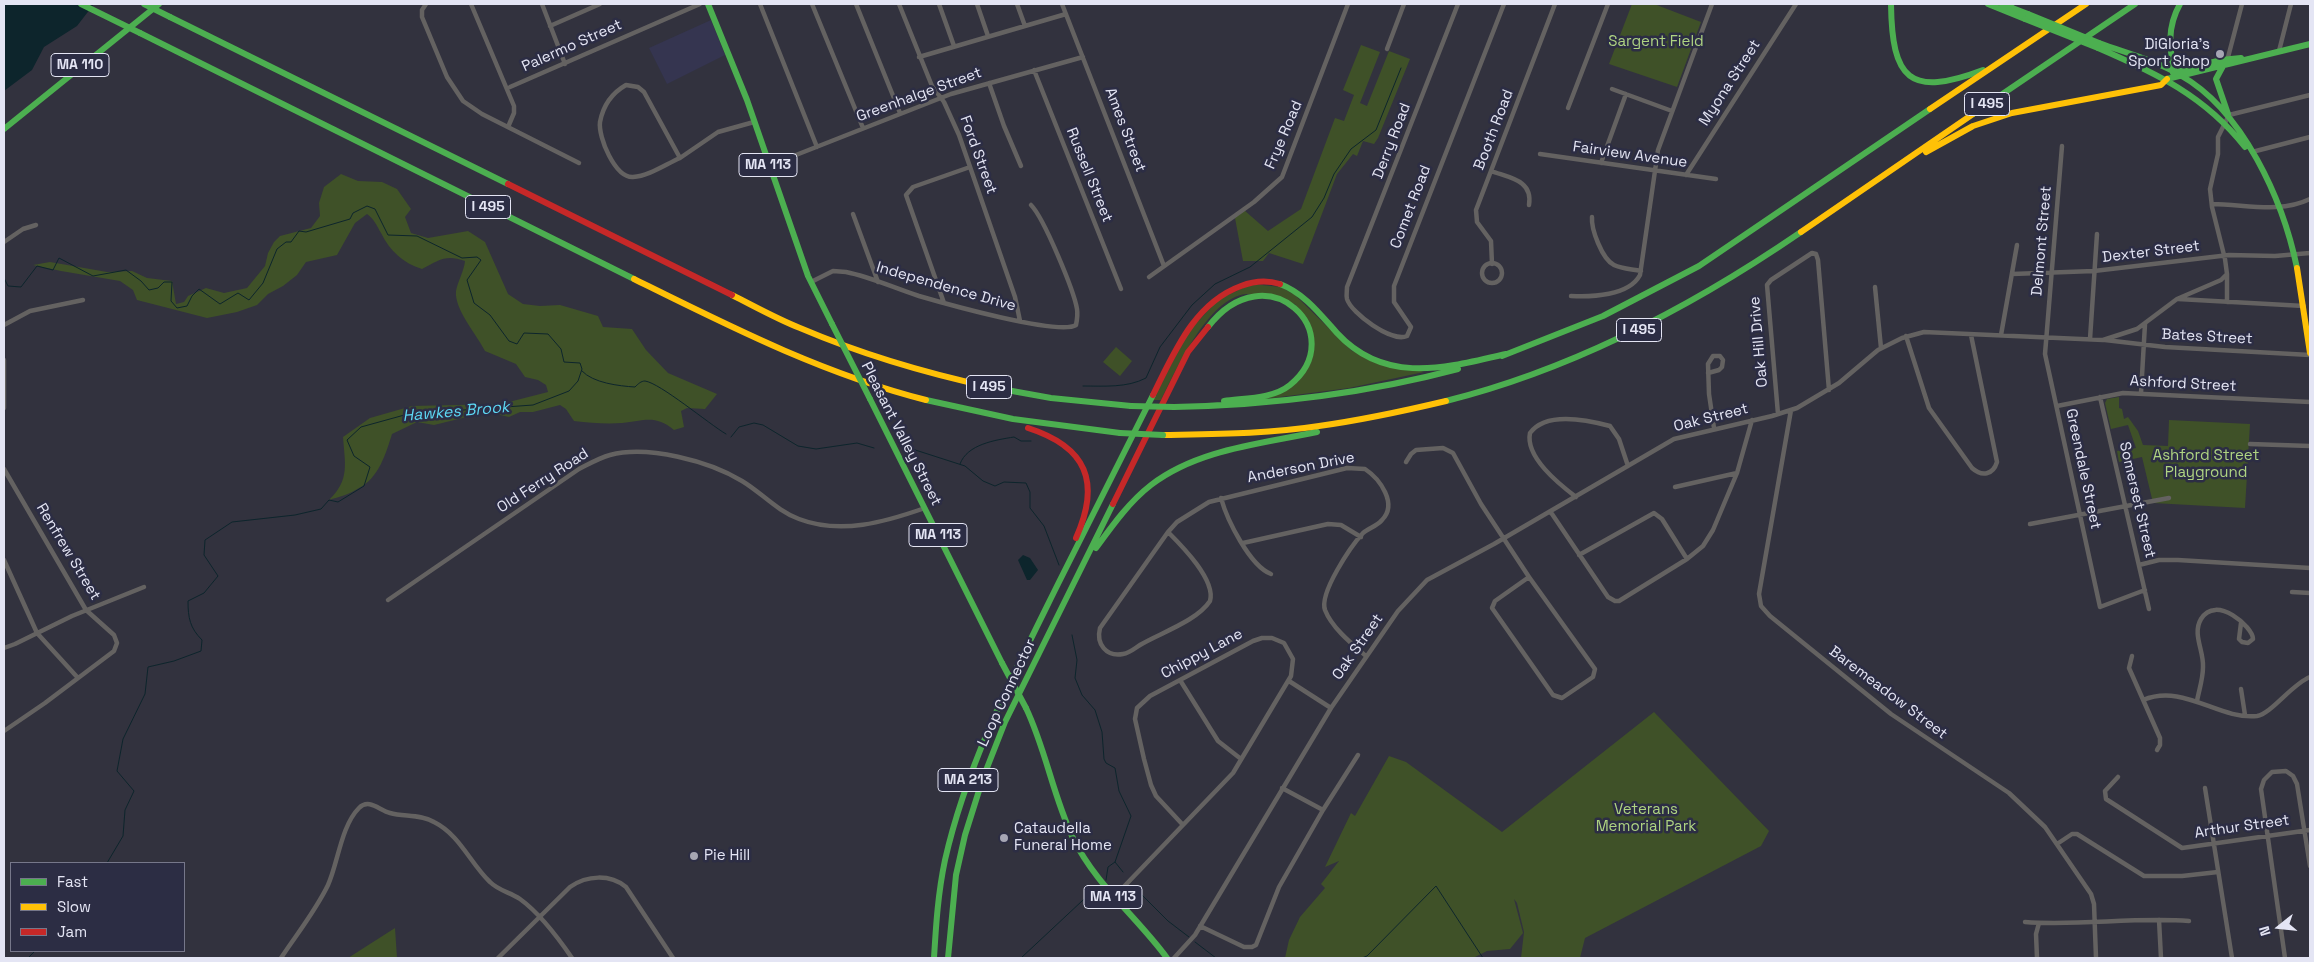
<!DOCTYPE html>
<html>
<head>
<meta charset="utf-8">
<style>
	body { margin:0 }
	#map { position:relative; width:2314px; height:962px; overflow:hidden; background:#32323e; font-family:"Space Grotesk",sans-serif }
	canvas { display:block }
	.frame { position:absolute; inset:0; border:5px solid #e4e5f4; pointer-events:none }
	.legend { position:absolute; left:10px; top:862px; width:175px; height:90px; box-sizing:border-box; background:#2c2d44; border:1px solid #76778a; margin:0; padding:6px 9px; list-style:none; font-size:15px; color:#e4e5f4 }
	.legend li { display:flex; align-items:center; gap:10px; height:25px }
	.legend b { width:25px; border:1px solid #76778a }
	.north { position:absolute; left:2254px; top:902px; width:50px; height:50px; -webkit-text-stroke:4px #2c2d44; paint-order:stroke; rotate:254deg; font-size:14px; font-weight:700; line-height:20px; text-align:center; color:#e4e5f4 }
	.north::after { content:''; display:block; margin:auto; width:18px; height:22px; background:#e4e5f4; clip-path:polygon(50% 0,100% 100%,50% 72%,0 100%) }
</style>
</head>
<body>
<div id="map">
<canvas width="2314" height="962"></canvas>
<div class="frame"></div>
<ul class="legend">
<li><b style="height:6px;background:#4caf50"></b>Fast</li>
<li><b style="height:6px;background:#ffc107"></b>Slow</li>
<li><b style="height:6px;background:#c62828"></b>Jam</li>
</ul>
<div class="north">N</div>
</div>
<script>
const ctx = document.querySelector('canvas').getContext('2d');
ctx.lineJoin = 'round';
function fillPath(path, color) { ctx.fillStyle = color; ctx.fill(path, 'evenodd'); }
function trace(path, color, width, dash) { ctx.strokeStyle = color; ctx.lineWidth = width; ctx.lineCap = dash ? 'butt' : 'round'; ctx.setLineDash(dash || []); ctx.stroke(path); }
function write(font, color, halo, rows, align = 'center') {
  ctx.font = font + ' "Space Grotesk",sans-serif'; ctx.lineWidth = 5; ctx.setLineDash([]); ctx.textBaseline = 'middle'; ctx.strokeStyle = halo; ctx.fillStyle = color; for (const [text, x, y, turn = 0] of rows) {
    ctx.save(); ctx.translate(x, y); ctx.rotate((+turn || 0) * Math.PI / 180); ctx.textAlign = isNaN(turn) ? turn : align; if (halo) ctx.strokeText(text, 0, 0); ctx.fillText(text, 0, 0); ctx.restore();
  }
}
fillPath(new Path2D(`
	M711,20L725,55L667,84L649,48Z`), '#353550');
fillPath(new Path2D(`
	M1632,4H1654L1701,22L1677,87L1609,64Z
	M1361,45L1380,52L1360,103L1367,106L1389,51L1410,59L1378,138L1374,144L1363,141L1357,156L1353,154L1337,174L1303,264L1269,253L1263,261H1243L1235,218L1244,210L1268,231L1301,209L1335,118L1344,121L1354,95L1343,90Z
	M341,174L358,181L382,182L397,189L411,209L405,217L411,233L428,238L468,231L485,242L508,294L523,304L540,306L560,305L598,316L603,327L632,329L646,350L668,373L717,394L705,409L687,408L681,411L684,427L674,430C655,414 644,421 622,423C607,424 590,423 574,421L566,409L560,405L533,412H520L509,417L487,412L434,425L417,422L392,434C386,453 379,478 359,488C350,494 339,497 329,500C350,480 345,464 343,437L370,418L412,406L501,404L548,392L546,385L538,380L525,377L516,364L485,351C477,335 454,309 456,291C458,281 464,271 465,261C446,254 439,260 422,269C403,263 390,251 381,233C377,226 374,219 367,214L355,223L337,255L306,262L297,275L283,286L268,294L257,305L237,312L207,318L137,300L133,290L120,281L61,271L33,265L50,262L107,272L132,271L147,278L172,281L176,304L184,302L188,296L206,288L224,293L247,288L265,266L268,253L274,242L280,236L311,228L320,216L319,203L324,187Z
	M1252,284L1281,287L1295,295L1352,351L1424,372L1349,388L1257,400L1298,382L1313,340L1295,304C1284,302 1255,293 1246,294C1208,298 1176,370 1161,400H1153L1188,332L1219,299Z
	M1116,347L1132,361L1120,376L1103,362Z
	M2119,397V408L2122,409L2124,419L2128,417L2138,431L2143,445L2168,446L2169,420L2250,424L2245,508L2153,503L2142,457L2119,462L2117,451L2136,448L2128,425L2111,429L2105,403L2107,399Z
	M1654,712L1769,831L1761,846L1585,938L1580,958H1521L1524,932L1517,903L1514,899L1523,933L1510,949L1487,951L1473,958H1285L1289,940L1300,917L1325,888L1321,884L1339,861L1325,867L1351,813L1355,816L1389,756L1406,762L1502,832Z
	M395,928L397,958H348Z`), '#3f5128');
fillPath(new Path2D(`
	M4,4H94L77,26L44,47L32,70L4,91Z
	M1023,555L1030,558L1038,570L1030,580H1027L1018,560Z`), '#0d252c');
trace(new Path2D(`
	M4,278L8,286L21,287L37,266L53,270L59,258L93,276L126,270L141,281L149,290L158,288L164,282H172L171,301L177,308L187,306L192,296L199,289L220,304L238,293L249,300L263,283L277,249L286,242H291L299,231L306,232L350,219L353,213L367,206L375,209L388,235L417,236L462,258L477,257L481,260L467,280L474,303L490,315L509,341L517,344L524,333L548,334L561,349L564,362L580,363L582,369L578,381L569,391L533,405L408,414L361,427L347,440L354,456L370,467L364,486L338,502L329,500L321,509L295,515L232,522L205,540L204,555L218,576L204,593L188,601C188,618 190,628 202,640L201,651L174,661L148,667L145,694L123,739L117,771L134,791L125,810L123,836L107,863
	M582,371C593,383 619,386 635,387C638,384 641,381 645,381C660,383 709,424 726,434
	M1083,386C1104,386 1127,388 1146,378L1160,347L1192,305L1215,284L1250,267L1312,217L1324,198L1334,174L1351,149L1376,130L1401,68
	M731,437L739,427L754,423L763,425L798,446L816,449L857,443L874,448
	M906,447L965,466L983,481L995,486L1004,482L1026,483L1030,492V508L1044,526L1059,565
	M960,464C967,444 996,440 1014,437L1021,441H1031
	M1072,635L1077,660L1075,678L1082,695L1095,710L1102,732L1104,759L1106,763L1115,768L1119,791L1131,816L1115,862L1123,872
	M1106,880L1108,867L1115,862
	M1135,888L1168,921L1189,937
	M1195,942L1216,958
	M28,958L35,951
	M1021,958L1097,887
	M1362,958L1367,956L1436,886L1483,958`), '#0d252c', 1);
trace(new Path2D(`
	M426,4L422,10V17L447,77L463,101L482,114L579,163
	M471,4L514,106V113L508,127
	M542,4L565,64
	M760,4L817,147
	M812,4L863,128
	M856,4L900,113
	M899,4L932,86L944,102L959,135L1015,297L1020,321
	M939,4L954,46
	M977,4L988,36
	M1017,4L1025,26
	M1062,4L1164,266
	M1458,4L1347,287C1347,291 1346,295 1347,299C1351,313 1392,343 1407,336L1411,327L1394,302V286L1504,4
	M550,26L600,4
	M1387,49L1404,4
	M2279,51L2291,4
	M919,57L1066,14
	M2227,61L2242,4
	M1034,70L1121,289
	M989,83L1004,126L1021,166
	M510,87L700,4
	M1612,89L1672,111
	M1568,108L1608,4
	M2062,146L2045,354L2100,607L2145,590
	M2252,152L2310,137
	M1540,154L1716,179
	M680,158C666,164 649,176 633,177C615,178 598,137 600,122C603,106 612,93 626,85L638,87L644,92L680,158L718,132L754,122
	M1601,163L1626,94
	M768,166L951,94L1083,57
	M1491,171C1510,178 1533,180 1529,205
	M1686,175L1796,4
	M2212,204C2245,204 2279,214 2310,199
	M853,214L878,282
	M1592,217C1591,229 1602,259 1614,265C1622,269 1632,269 1641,271
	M4,242L23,229L36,225
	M1482 273a10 10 0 1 1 20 0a10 10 0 1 1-20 0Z
	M1492,264L1491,241L1477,222L1476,210L1555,4
	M2012,274L2094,271L2229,255L2275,256L2310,253
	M2227,274V302
	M1149,277L1254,202L1282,177L1348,4
	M811,282L833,271L846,272C871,277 894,288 919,296C943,303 1059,336 1076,325C1077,320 1078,315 1077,309C1074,291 1044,218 1031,205
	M1875,287L1881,348
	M1571,296C1591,297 1629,296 1640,275L1658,150L1712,4
	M2178,299L2304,306
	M944,303L906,195L913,187L970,167
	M4,325L30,311L83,300
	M2001,335L2017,245
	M1906,336L1929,408L1972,468C1982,477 1993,475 1997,462L1971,335
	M2090,339L2097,234
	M2105,340L2165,347L2310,355
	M4,360V408
	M1708,373L1719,370L1722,367L1723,360L1720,356H1713L1708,364L1709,394L1714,428
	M2141,393L2145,324
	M2100,397L2149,609
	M2057,406L2123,393L2310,402
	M1791,410L1759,594L1761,606L1770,616L1891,714L2009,793L2045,827L2091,894L2094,904L2096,958
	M1778,414L1767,285L1771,280L1812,253L1816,254L1818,260L1829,390
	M2250,444L2310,446
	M1406,462L1411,454L1416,450L1443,448L1453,453L1481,504L1529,577L1495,601L1492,608L1553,695L1562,698L1593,677L1595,669L1529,577
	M4,469L86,610L114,635L117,643L114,651L45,703L4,731
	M1675,487L1737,473
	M1576,497C1559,484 1525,457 1530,433C1546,411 1588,420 1610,426L1619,439L1628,466
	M1221,498C1227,520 1250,566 1271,574
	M1550,511L1608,597L1615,601H1619L1687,559L1703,546L1713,530L1737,473L1752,420
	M2030,524L2169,498
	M1168,532L1177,522L1209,502L1347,468L1365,469C1380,479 1398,504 1382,520C1377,526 1369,528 1363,533C1351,546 1319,593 1325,610C1332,628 1352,644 1366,656
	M1168,532C1182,546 1216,580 1210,601C1197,621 1160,633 1140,645C1135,648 1130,653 1123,654C1106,657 1096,644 1100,628Z
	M1243,543L1328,524L1341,525L1361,537
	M1579,555L1654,513L1662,519L1687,559
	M4,560L37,633L78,678
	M2139,565L2159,560H2178L2310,568
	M2292,592L2310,593
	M388,600L579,469C589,464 599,458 610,455C648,445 709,461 742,481C762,493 777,511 799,519C841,535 885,522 925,508
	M1262,638H1272L1284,643L1293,659L1291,676L1233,773L1183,825L1156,796L1151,785L1144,759L1135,719L1137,708L1150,696L1253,641Z
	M4,648L15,644L72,616L144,587
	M2132,656L2129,668L2160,738V745L2157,750
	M1180,680L1218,741L1241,759
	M1289,681L1331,708
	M2241,689L2245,715
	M2143,700C2184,683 2218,720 2257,716C2271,714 2292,684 2310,677
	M2197,701C2199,690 2203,679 2203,667C2204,651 2192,634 2201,619C2216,594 2253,627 2253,639L2248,643L2242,642L2239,639L2241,623
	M2118,777L2105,791L2106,799L2182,848L2310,830
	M2205,788L2232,958
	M1323,810L1358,755
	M2057,844L2072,834H2077L2144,876H2182L2218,872
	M1114,897L1183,825
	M2159,920L2161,958
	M2025,922C2079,926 2134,917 2189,921
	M1200,926L1244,947H1252L1256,945L1279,887L1323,810L1282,788
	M281,958C297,934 316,910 328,885C338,863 341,826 359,808C369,798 379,810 390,813C404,817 420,814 434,822C460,835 470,863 490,882C499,891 510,892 520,899C538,912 559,939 572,958
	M498,958L570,887C587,875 610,874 626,887L673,958
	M1174,958L1195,935L1331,708L1398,611L1427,580L1494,544L1674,439L1772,416L1797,408L1839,383L1878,350L1902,338L1924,332L2103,340L2137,329L2177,299L2221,280L2227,274L2225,259L2212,207L2210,189L2218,154V137L2229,115L2310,95
	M2037,958L2036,934L2039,923
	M2285,958L2261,789L2264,780L2272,772L2286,771L2293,776L2297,784L2310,866`), '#646261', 4.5);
trace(new Path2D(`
	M708,4L747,100L808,276L832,324
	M1891,4C1892,79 1909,98 1983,70
	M1988,4L2025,19
	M2002,4L2028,14
	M2007,4L2014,9
	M170,17L508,184
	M140,33L634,279
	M2099,43C2126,53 2155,60 2180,75C2243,110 2283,200 2297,268
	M2098,48C2156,73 2205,96 2245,147
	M2223,66L2216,79L2228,114
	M2173,73L2221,60L2241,58
	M2175,73C2169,49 2167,27 2180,4
	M2167,79L2310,44
	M1973,114L2135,4
	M4,129L159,4
	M1280,284C1304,293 1320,314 1337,333C1385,385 1445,368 1506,354
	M1208,327C1267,250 1352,334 1290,385C1273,399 1244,398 1224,401
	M1502,356L1603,316L1699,266L1930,109
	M990,387L1051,398L1131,406
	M870,399L1002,663
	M926,400L1013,419L1120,433
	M1446,401C1574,369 1693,306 1801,232
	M1174,407C1271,405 1364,394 1458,369
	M1096,548C1112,526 1129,502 1151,485C1198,449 1261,444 1317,432
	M1026,708C1046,750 1053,796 1073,838C1095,884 1137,917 1167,958
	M934,958C936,925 938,893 945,860C967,763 1014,673 1058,584C1090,521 1121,458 1153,395
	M948,958L956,875L965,835L983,778L1005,722L1113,504`), '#4caf50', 6);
trace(new Path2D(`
	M1930,109L2086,4
	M1926,152L1973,126L2012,113L2161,85L2167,79
	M1801,232L1973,114
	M2297,268L2310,353
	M634,279C729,326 823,374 926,400
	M732,295C754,306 777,319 800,328C861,354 925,373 990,387
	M1163,435C1215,434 1267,434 1319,426C1362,420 1404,411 1446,401`), '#ffc107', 6);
trace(new Path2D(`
	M508,184L732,295
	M1153,395C1174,353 1194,303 1241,286C1254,281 1267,280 1280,284
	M1028,428C1087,447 1101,482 1076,538
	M1113,504L1188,352L1208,327`), '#c62828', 6);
trace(new Path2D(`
	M81,4L140,33
	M144,4L170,17
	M2028,14L2099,43
	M2025,19L2098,48
	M832,324L870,399
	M1131,406L1174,407
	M1120,433L1163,435
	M1002,663L1026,708`), '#4caf50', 6);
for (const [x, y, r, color] of [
	[2220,54,5,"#a6a6b4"],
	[1004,838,5,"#a6a6b4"],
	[694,856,5,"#a6a6b4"]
]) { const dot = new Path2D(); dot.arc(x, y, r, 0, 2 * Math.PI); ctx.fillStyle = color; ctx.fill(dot); trace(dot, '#2c2d44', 2); }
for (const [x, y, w] of [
	[80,65,58],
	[1987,104,45],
	[768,165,58],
	[488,207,45],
	[1639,330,45],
	[989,387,45],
	[938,535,58],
	[968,780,60],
	[1113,897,58]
]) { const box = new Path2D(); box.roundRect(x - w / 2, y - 11.5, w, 23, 4); ctx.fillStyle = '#2c2d44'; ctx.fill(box); trace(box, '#e4e5f4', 1); }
write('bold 14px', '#e4e5f4', null, [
	["MA 110",80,65],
	["I 495",1987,104],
	["MA 113",768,165],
	["I 495",488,207],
	["I 495",1639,330],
	["I 495",989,387],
	["MA 113",938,535],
	["MA 213",968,780],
	["MA 113",1113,897]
]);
write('15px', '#afd482', '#2c2d44', [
	["Sargent Field",1656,42],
	["Ashford Street",2206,456],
	["Playground",2206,473],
	["Veterans",1646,810],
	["Memorial Park",1646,827]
]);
write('15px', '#e4e5f4', '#2c2d44', [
	["DiGloria's",2210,45,"right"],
	["Sport Shop",2210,62,"right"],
	["Cataudella",1014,829],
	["Funeral Home",1014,846],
	["Pie Hill",704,856]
], 'left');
write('15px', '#e4e5f4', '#2c2d44', [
	["Palermo Street",572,46,-24],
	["Myona Street",1730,83,-57],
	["Greenhalge Street",919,95,-20],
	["Ames Street",1125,130,69],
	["Booth Road",1494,130,-69],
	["Frye Road",1284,135,-67],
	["Derry Road",1392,141,-69],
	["Ford Street",978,155,70],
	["Fairview Avenue",1630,155,8],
	["Russell Street",1089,175,68],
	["Comet Road",1411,207,-69],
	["Delmont Street",2042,241,-85],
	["Dexter Street",2151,252,-7],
	["Independence Drive",946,287,16],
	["Bates Street",2207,337,3],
	["Oak Hill Drive",1759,342,-95],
	["Ashford Street",2183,384,3],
	["Oak Street",1711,418,-14],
	["Pleasant Valley Street",901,434,63],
	["Anderson Drive",1301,468,-11],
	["Greendale Street",2083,469,78],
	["Old Ferry Road",543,481,-33],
	["Somerset Street",2137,500,77],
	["Renfrew Street",68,552,59],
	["Oak Street",1358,647,-55],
	["Chippy Lane",1202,654,-28],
	["Loop Connector",1007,693,-65],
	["Baremeadow Street",1888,693,37],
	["Arthur Street",2242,827,-8]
]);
write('italic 16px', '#5dd8f4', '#2c2d44', [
	["Hawkes Brook",456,412,-5]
]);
</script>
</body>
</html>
